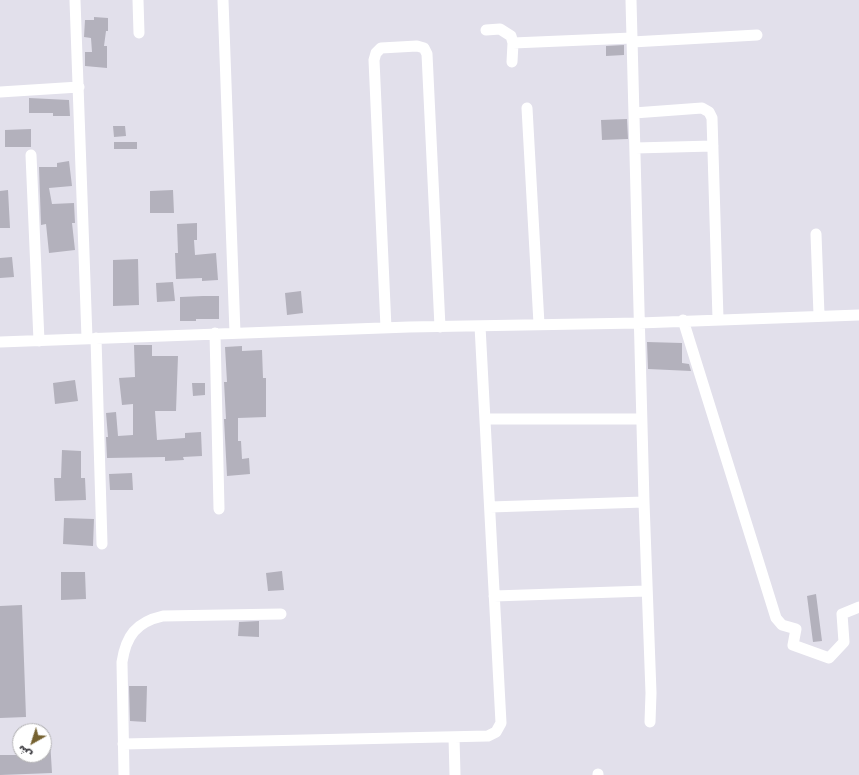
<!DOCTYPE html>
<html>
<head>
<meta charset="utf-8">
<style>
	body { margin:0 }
	#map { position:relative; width:859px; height:775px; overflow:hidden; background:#e2e0eb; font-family:"DejaVu Sans","Noto Sans Arabic",sans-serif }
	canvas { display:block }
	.north { position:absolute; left:12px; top:723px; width:40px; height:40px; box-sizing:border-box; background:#fff; border:1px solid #b1b0b2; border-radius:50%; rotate:219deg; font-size:11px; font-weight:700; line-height:16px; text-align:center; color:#3b3a3f }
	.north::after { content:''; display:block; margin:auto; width:14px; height:18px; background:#756130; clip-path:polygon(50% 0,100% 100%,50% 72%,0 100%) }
</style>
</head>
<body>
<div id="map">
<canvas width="859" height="775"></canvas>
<div class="north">ش</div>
</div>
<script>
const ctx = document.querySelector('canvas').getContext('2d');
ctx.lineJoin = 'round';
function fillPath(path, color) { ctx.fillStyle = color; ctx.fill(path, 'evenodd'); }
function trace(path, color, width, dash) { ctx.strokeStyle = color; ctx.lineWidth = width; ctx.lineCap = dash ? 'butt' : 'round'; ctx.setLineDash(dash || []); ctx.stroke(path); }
fillPath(new Path2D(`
	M94,17L108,18V31H106L104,46H107V68L85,66V52H92L91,38L84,37L85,20H94Z
	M624,45V55L606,56V46Z
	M29,98L69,100L70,116H53V113H29Z
	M627,119L628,139L602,140L601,120Z
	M113,126H125L126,136L114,137Z
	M31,129V147H5V130Z
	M114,142H137V149H114Z
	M69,161L72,186L49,188L52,204L74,203L75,223H72L75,250L49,253L46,224L41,225L39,167H57V163Z
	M8,190L10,228H0V191Z
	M173,190L174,213H150V191Z
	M197,223V240H194L195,255L216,253L218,280L202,281V278L176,279L175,253H178L177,224Z
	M12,257L14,277L0,278V258Z
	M138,259L139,305L113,306V260Z
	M173,282L175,301L157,302L156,283Z
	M301,291L303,313L287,315L285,293Z
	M203,296H219V319H196V321H180V297Z
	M647,342L682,343V363L689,364L691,371L648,369Z
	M134,345H152V356H178L176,411H155L157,440L185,438V433L201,432L202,456L183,457L184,460L165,461V457L107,458L106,437H108L106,413L116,412L118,436L133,435V404L122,405L119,378L135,377Z
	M242,346V351L262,350L263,378H266V417L238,418V441H241L242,459L249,458L250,474L227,476L224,419H226L224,382H227L225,347Z
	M75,380L78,401L55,404L53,383Z
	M192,383H205V395L193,396Z
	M62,450L81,451V478H85L86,500L55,501L54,478H61Z
	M132,473L133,490H110L109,474Z
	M64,518L94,519L93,546L63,544Z
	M282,571L284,590L268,591L266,573Z
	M61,572H85L86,599L61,600Z
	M816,594L822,641L813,642L807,596Z
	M22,605L26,717L0,718V606Z
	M259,621V637L238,636L239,622Z
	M129,686H147L146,722L130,721Z
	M44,740H50L52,773L0,775V755H44Z`), '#b3b1bc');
trace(new Path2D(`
	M75,0L87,338
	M138,0L139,33
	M223,0L235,333
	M631,0L644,502
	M486,30L500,29L511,36L513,43L512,62
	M632,42L757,35
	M513,43L632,38
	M0,92L79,87
	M527,108L539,324
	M634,113L702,108L709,112L712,118L718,319
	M635,148L713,146
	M31,155L39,341
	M816,234L819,315
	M683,320L776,618L782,625L796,629L793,645L829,658L844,642L842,614L859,607
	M386,328L374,60L376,53L381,48L417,46L424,48L427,54L440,327
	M215,333L219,509
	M96,338L102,544
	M0,342L409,327L639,323L859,315
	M485,419H641
	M490,507L644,502L651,693L650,722
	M494,596L646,591
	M454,737L455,775
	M123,744L488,736L496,732L501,723L480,326
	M598,774V775
	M124,775L122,662C126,636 136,622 163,616L281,614`), '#fff', 11);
</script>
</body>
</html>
